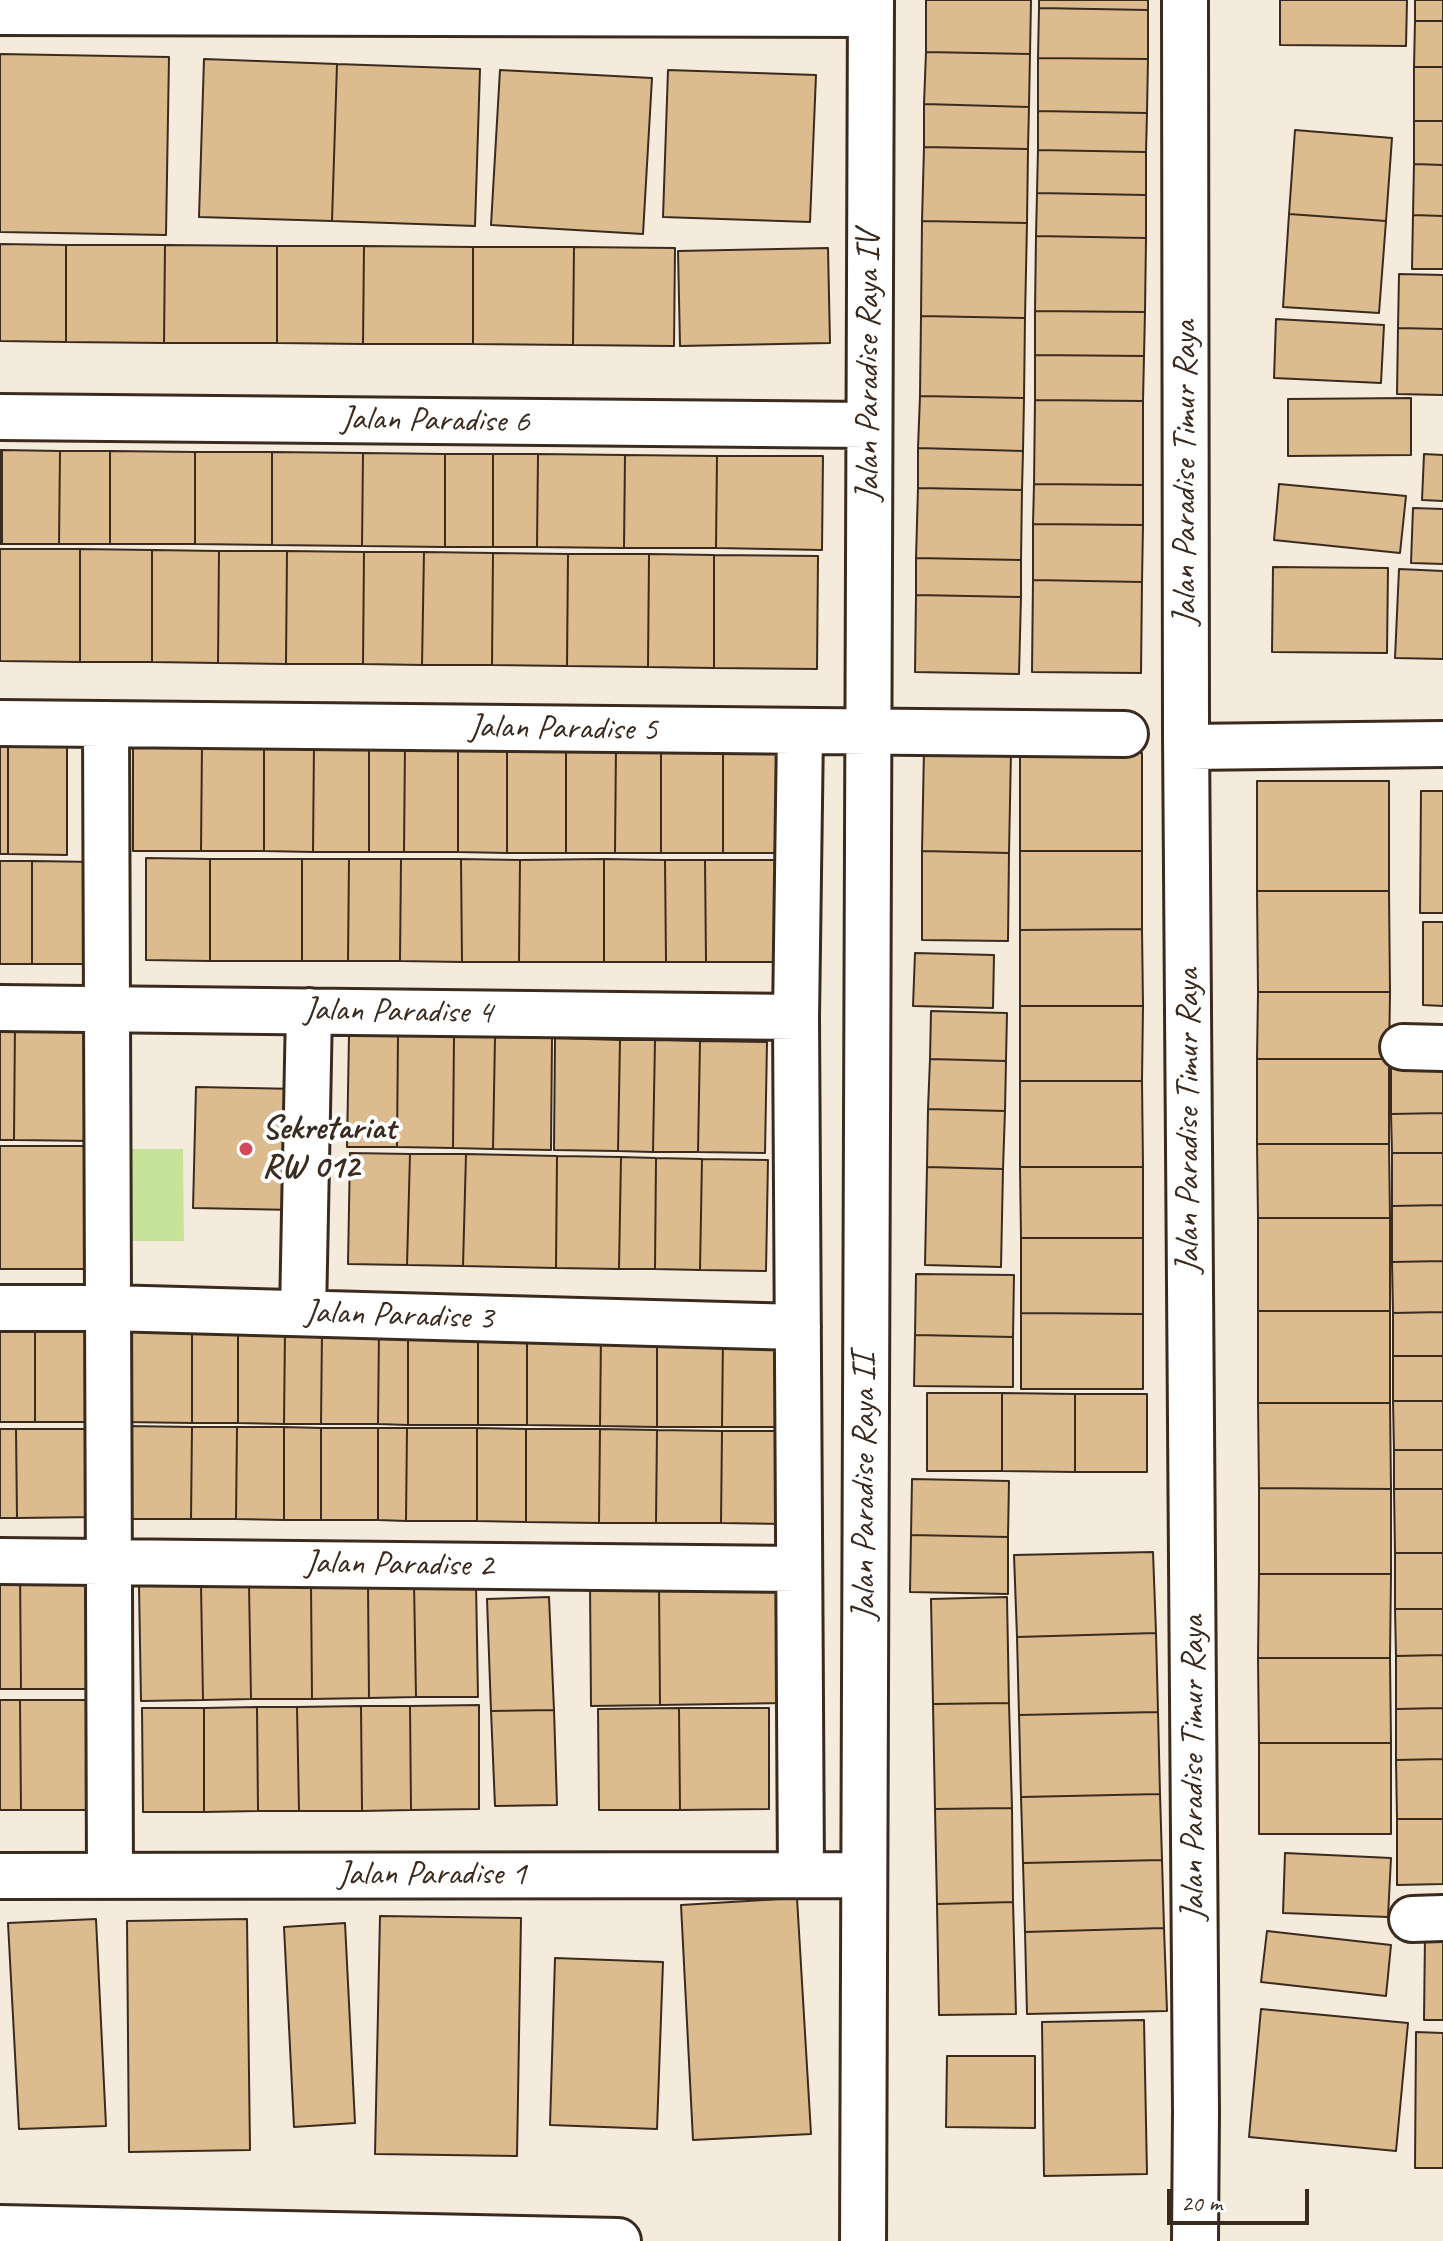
<!DOCTYPE html>
<html>
<head>
<meta charset="utf-8">
<style>
	body { margin:0 }
	#map { position:relative; width:1443px; height:2241px; overflow:hidden; background:#f4ebdd; font-family:Caveat,sans-serif }
	canvas { display:block }
	.scale { position:absolute; left:1167px; top:2189px; width:142px; height:36px; box-sizing:border-box; border:4px solid #3b2a1e; border-top:0; padding-left:10px; font-size:24px; line-height:28px; white-space:nowrap; color:#3b2a1e; -webkit-text-stroke:6px #fff; paint-order:stroke }
</style>
</head>
<body>
<div id="map">
<canvas width="1443" height="2241"></canvas>
<div class="scale">20 m</div>
</div>
<script>
const ctx = document.querySelector('canvas').getContext('2d');
ctx.lineJoin = 'round';
function fillPath(path, color) { ctx.fillStyle = color; ctx.fill(path, 'evenodd'); }
function trace(path, color, width, dash) { ctx.strokeStyle = color; ctx.lineWidth = width; ctx.lineCap = dash ? 'butt' : 'round'; ctx.setLineDash(dash || []); ctx.stroke(path); }
function write(font, color, halo, rows, align = 'center') {
  ctx.font = font + ' Caveat,sans-serif'; ctx.lineWidth = 8; ctx.setLineDash([]); ctx.textBaseline = 'middle'; ctx.strokeStyle = halo; ctx.fillStyle = color; for (const [text, x, y, turn = 0] of rows) {
    ctx.save(); ctx.translate(x, y); ctx.rotate((+turn || 0) * Math.PI / 180); ctx.textAlign = isNaN(turn) ? turn : align; if (halo) ctx.strokeText(text, 0, 0); ctx.fillText(text, 0, 0); ctx.restore();
  }
}
fillPath(new Path2D(`
	M131,1149H183L184,1241H132Z`), '#c7e39a');
const building = new Path2D(`
	M926,0H1031L1030,54L926,52Z
	M1039,0H1148V10L1039,8Z
	M1280,0H1407L1406,46L1280,45Z
	M1415,0H1443V21H1415Z
	M1039,8L1148,10V59L1038,58Z
	M1415,21H1443V67H1414Z
	M926,52L1030,54L1029,107L924,104Z
	M0,54L169,57L166,235L0,232Z
	M1038,58L1148,59L1147,113L1038,111Z
	M204,59L337,64L332,221L199,217Z
	M337,64L480,69L475,226L332,221Z
	M1414,67H1443V121H1414Z
	M500,70L652,78L643,234L491,225Z
	M668,70L816,75L810,222L663,217Z
	M924,104L1029,107L1028,149L924,147Z
	M1038,111L1147,113L1146,152L1038,150Z
	M1414,121H1443V165L1414,164Z
	M1295,130L1392,138L1386,221L1289,214Z
	M924,147L1028,149L1027,223L922,221Z
	M1038,150L1146,152V195L1037,193Z
	M1414,164L1443,165V216L1413,215Z
	M1037,193L1146,195V238L1036,236Z
	M1289,214L1386,221L1379,313L1283,307Z
	M1413,215L1443,216V269H1412Z
	M922,221L1027,223L1025,318L921,316Z
	M1036,236L1146,238L1145,312L1035,311Z
	M0,244L66,245V342L0,341Z
	M66,245H165L164,343L66,342Z
	M165,245L277,246V343H164Z
	M277,246H364L363,344L277,343Z
	M364,246L473,247V344H363Z
	M473,247H574L573,345L473,344Z
	M574,247L675,248L674,346L573,345Z
	M828,248L830,343L680,346L678,251Z
	M1399,274L1443,275V329L1398,328Z
	M1035,311L1145,312L1144,356L1035,355Z
	M921,316L1025,318L1024,398L920,396Z
	M1276,319L1384,325L1381,383L1274,378Z
	M1398,328L1443,329V395L1397,394Z
	M1035,355L1144,356L1143,401L1035,400Z
	M920,396L1024,398L1023,451L918,448Z
	M1411,398V455L1288,456V399Z
	M1035,400L1143,401V485L1034,484Z
	M918,448L1023,451L1022,490L918,488Z
	M0,450H2V544H0Z
	M2,450L60,451L59,544H2Z
	M60,451H110V544H59Z
	M110,451L195,452V544H110Z
	M195,452H272V545L195,544Z
	M272,452L363,453L362,546L272,545Z
	M363,453L445,454V547L362,546Z
	M445,454H493V547H445Z
	M493,454H538L537,547H493Z
	M538,454L625,455L624,548L537,547Z
	M1424,454L1443,455V501L1422,500Z
	M625,455L717,456L716,548H624Z
	M717,456H823L822,550L716,548Z
	M1034,484L1143,485V525L1033,524Z
	M1279,484L1406,496L1400,553L1274,540Z
	M918,488L1022,490L1021,560L916,558Z
	M1413,508L1443,509V564L1411,563Z
	M1033,524L1143,525L1142,582L1033,580Z
	M0,549H80V662L0,661Z
	M80,549L152,550V662H80Z
	M152,550L219,551L218,663L152,662Z
	M219,551H287L286,664L218,663Z
	M287,551L364,552L363,664H286Z
	M364,552H424L422,665L363,664Z
	M424,552L493,553L492,665H422Z
	M493,553L568,554L567,666L492,665Z
	M568,554H649L648,667L567,666Z
	M649,554L714,555V668L648,667Z
	M714,555L818,556L817,669L714,668Z
	M916,558L1021,560V597L916,595Z
	M1273,567L1388,568L1387,653L1272,652Z
	M1399,569L1443,571V659L1395,658Z
	M1033,580L1142,582L1141,673L1032,672Z
	M916,595L1021,597L1019,674L915,672Z
	M0,742H8V854H0Z
	M8,742H67V855L8,854Z
	M133,742L202,743L201,851H133Z
	M202,743H264V851H201Z
	M264,743H314L313,852L264,851Z
	M314,743H369V852H313Z
	M369,743L405,744L404,852H369Z
	M405,744H458V852H404Z
	M458,744H507V853L458,852Z
	M507,744H566V853H507Z
	M566,744L616,745L615,853H566Z
	M616,745H661V853H615Z
	M661,745H723V853H661Z
	M723,745H789L788,853H723Z
	M924,749L1011,751L1009,853L922,851Z
	M1020,753H1142V851H1020Z
	M1257,781H1389V891H1257Z
	M1421,791H1443V913H1420Z
	M922,851L1009,853L1008,941L922,940Z
	M1020,851H1142V929L1020,930Z
	M146,858L210,859V961L146,960Z
	M210,859H302V961H210Z
	M302,859H349L348,961H302Z
	M349,859H401L400,961H348Z
	M401,859H461L462,962L400,961Z
	M461,859L520,860L519,962H462Z
	M604,859L665,860L666,962H604Z
	M604,859V962H519L520,860Z
	M665,860H705L706,962H666Z
	M705,860H785V962H706Z
	M0,861H32V964H0Z
	M32,861L95,862L94,964H32Z
	M1257,891H1389L1390,992H1258Z
	M1423,922H1443V1006L1423,1005Z
	M1142,929L1143,1006H1020V930Z
	M915,953L994,955L993,1008L913,1006Z
	M1258,992H1390L1389,1059H1257Z
	M1020,1006H1143L1142,1081H1020Z
	M931,1011L1007,1013L1006,1061L930,1059Z
	M0,1022H15L14,1140H0Z
	M15,1022H94V1141L14,1140Z
	M349,1035H398L397,1147H347Z
	M398,1035L454,1036L453,1148L397,1147Z
	M454,1036L495,1037L493,1149L453,1148Z
	M495,1037L552,1038L551,1150L493,1149Z
	M555,1038L620,1040L618,1151L554,1150Z
	M620,1040H655L653,1152L618,1151Z
	M655,1040L700,1041L698,1152H653Z
	M700,1041L767,1042L765,1153L698,1152Z
	M1391,1054H1443V1113L1391,1114Z
	M930,1059L1006,1061L1005,1111L928,1109Z
	M1257,1059H1389V1144H1257Z
	M1020,1081H1142L1143,1167H1020Z
	M196,1087L300,1089L296,1210L193,1208Z
	M928,1109L1005,1111L1003,1169L927,1167Z
	M1443,1113V1153H1392L1391,1114Z
	M1257,1144H1389L1390,1218H1258Z
	M0,1146H92V1269H0Z
	M350,1153L410,1154L407,1265L348,1264Z
	M1392,1153H1443V1205L1392,1206Z
	M410,1154H466L463,1266L407,1265Z
	M466,1154L557,1156L556,1268L463,1266Z
	M557,1156L621,1157L619,1269L556,1268Z
	M621,1157L656,1158L655,1269H619Z
	M656,1158L702,1159L700,1270L655,1269Z
	M702,1159L768,1160L766,1271L700,1270Z
	M927,1167L1003,1169L1001,1267L925,1265Z
	M1020,1167H1143V1238H1021Z
	M1443,1205V1261L1392,1262V1206Z
	M1258,1218H1390V1311H1258Z
	M1021,1238H1143V1314L1021,1313Z
	M1443,1261V1312L1393,1313L1392,1262Z
	M916,1274L1014,1275L1013,1337L915,1335Z
	M1258,1311H1390V1403H1258Z
	M1443,1312V1356H1393V1313Z
	M1021,1313L1143,1314V1389H1021Z
	M0,1318H35V1422H0Z
	M35,1318H95L96,1422H35Z
	M127,1329L192,1330V1423L126,1422Z
	M192,1330H238V1423H192Z
	M238,1330H285L284,1424L238,1423Z
	M285,1330L322,1331L321,1424H284Z
	M322,1331H379L378,1424H321Z
	M379,1331L408,1332V1425L378,1424Z
	M408,1332H478V1425H408Z
	M478,1332L527,1333V1425H478Z
	M527,1333H601L600,1426L527,1425Z
	M601,1333H657V1427L600,1426Z
	M657,1333L723,1334L722,1427H657Z
	M723,1334L784,1335V1427H722Z
	M915,1335L1013,1337V1387L914,1386Z
	M1393,1356H1443V1401H1393Z
	M927,1393H1002V1471H927Z
	M1002,1393L1075,1394V1472L1002,1471Z
	M1075,1394H1147V1472H1075Z
	M1393,1401H1443V1450H1394Z
	M1258,1403H1390L1391,1489L1259,1488Z
	M126,1426L192,1427L191,1519H126Z
	M192,1427H237L236,1519H191Z
	M237,1427H284V1520L236,1519Z
	M284,1427L321,1428V1520H284Z
	M321,1428H378V1520H321Z
	M378,1428H407L406,1521L378,1520Z
	M407,1428H477V1521H406Z
	M477,1428L526,1429V1522L477,1521Z
	M0,1429H16L17,1518H0Z
	M16,1429H96L98,1517L17,1518Z
	M526,1429H600L599,1523L526,1522Z
	M600,1429L657,1430L656,1523H599Z
	M657,1430L722,1431L721,1523H656Z
	M722,1431H784V1524L721,1523Z
	M1394,1450H1443V1489H1394Z
	M912,1479L1009,1481L1008,1537L911,1535Z
	M1259,1488L1391,1489V1574H1259Z
	M1394,1489H1443V1553H1395Z
	M911,1535L1008,1537V1594L910,1592Z
	M1153,1552L1156,1633L1017,1637L1014,1555Z
	M1395,1553H1443V1609H1395Z
	M0,1570H20L21,1689H0Z
	M20,1570H91V1689H21Z
	M1259,1574H1391L1390,1658H1258Z
	M784,1582L785,1703L660,1705L659,1583Z
	M414,1583H476L478,1697H416Z
	M414,1583L416,1697L369,1698L368,1584Z
	M659,1583L660,1705L591,1706L590,1584Z
	M311,1584H368L369,1698L312,1699Z
	M311,1584L312,1699H251L249,1585Z
	M201,1585L203,1700L141,1701L139,1586Z
	M201,1585H249L251,1699L203,1700Z
	M549,1597L554,1710L491,1711L487,1599Z
	M1007,1597L1009,1703L933,1704L931,1599Z
	M1395,1609H1443V1655L1396,1656Z
	M1156,1633L1158,1712L1019,1715L1017,1637Z
	M1443,1655V1708L1396,1709V1656Z
	M1258,1658H1390L1391,1743H1259Z
	M0,1700H20L21,1810H0Z
	M20,1700H91V1810H21Z
	M1009,1703L1012,1808L935,1809L933,1704Z
	M479,1705V1809L411,1810L410,1706Z
	M361,1706H410L411,1810L362,1811Z
	M361,1706L362,1811H299L297,1707Z
	M257,1707H297L299,1811H258Z
	M257,1707L258,1811L204,1812V1708Z
	M142,1708H204V1812H143Z
	M679,1708L680,1810H599L598,1709Z
	M679,1708H769V1809L680,1810Z
	M1443,1708V1759L1396,1760V1709Z
	M554,1710L557,1805L495,1806L491,1711Z
	M1158,1712L1160,1794L1021,1797L1019,1715Z
	M1259,1743H1391V1834H1259Z
	M1443,1759V1819H1397L1396,1760Z
	M1160,1794L1162,1860L1023,1863L1021,1797Z
	M1012,1808L1013,1902L937,1904L935,1809Z
	M1397,1819H1443V1884L1397,1885Z
	M1285,1853L1391,1858L1388,1917L1283,1913Z
	M1162,1860L1164,1928L1025,1932L1023,1863Z
	M797,1898L811,2134L693,2140L681,1905Z
	M1013,1902L1016,2014L939,2015L937,1904Z
	M380,1916L521,1918L517,2156L375,2154Z
	M96,1919L106,2126L19,2129L8,1923Z
	M247,1919L250,2150L129,2152L127,1921Z
	M345,1923L355,2123L294,2127L284,1927Z
	M1164,1928L1167,2011L1027,2014L1025,1932Z
	M1267,1931L1391,1945L1386,1996L1261,1982Z
	M1425,1935H1443V2020H1424Z
	M555,1958L663,1962L657,2129L550,2125Z
	M1261,2009L1408,2023L1396,2151L1249,2137Z
	M1144,2020L1147,2174L1044,2176L1042,2022Z
	M1416,2032L1443,2033V2168H1415Z
	M947,2056H1035V2128L946,2127Z`);
fillPath(building, '#dcbc8f');
trace(building, '#3b2a1e', 2);
const minor = new Path2D(`
	M1185,0L1186,733L1196,2111L1195,2241
	M0,12L871,14
	M0,417L869,425
	M0,723L1125,734
	M106,724L110,1875
	M800,731L796,1017L801,1875
	M1187,747L1443,744
	M0,1008L796,1017
	M1403,1047L1443,1048
	M0,1308H109L798,1327
	M303,1313L309,1011
	M0,1561L798,1569
	M0,1876L864,1875
	M1412,1919L1443,1918
	M0,2228L618,2241
	M863,2241L871,0`);
trace(minor, '#3b2a1e', 50);
trace(minor, '#fff', 44);
for (const [x, y, r, color] of [
	[246,1149,8,"#d1495b"]
]) { const dot = new Path2D(); dot.arc(x, y, r, 0, 2 * Math.PI); ctx.fillStyle = color; ctx.fill(dot); trace(dot, '#fff', 3); }
write('34px', '#3b2a1e', '#fff', [
	["Jalan Paradise Raya IV",869,366,-90],
	["Jalan Paradise 6",435,421,1],
	["Jalan Paradise Timur Raya",1186,473,-90],
	["Jalan Paradise 5",563,729,1],
	["Jalan Paradise 4",398,1012,1],
	["Jalan Paradise Timur Raya",1189,1121,-90],
	["Jalan Paradise 3",399,1316,2],
	["Jalan Paradise Raya II",865,1487,-90],
	["Jalan Paradise 2",399,1565,1],
	["Jalan Paradise Timur Raya",1194,1768,-90],
	["Jalan Paradise 1",432,1875]
]);
write('bold 34px', '#3b2a1e', '#fff', [
	["Sekretariat",262,1129],
	["RW 012",262,1168]
], 'left');
</script>
</body>
</html>
